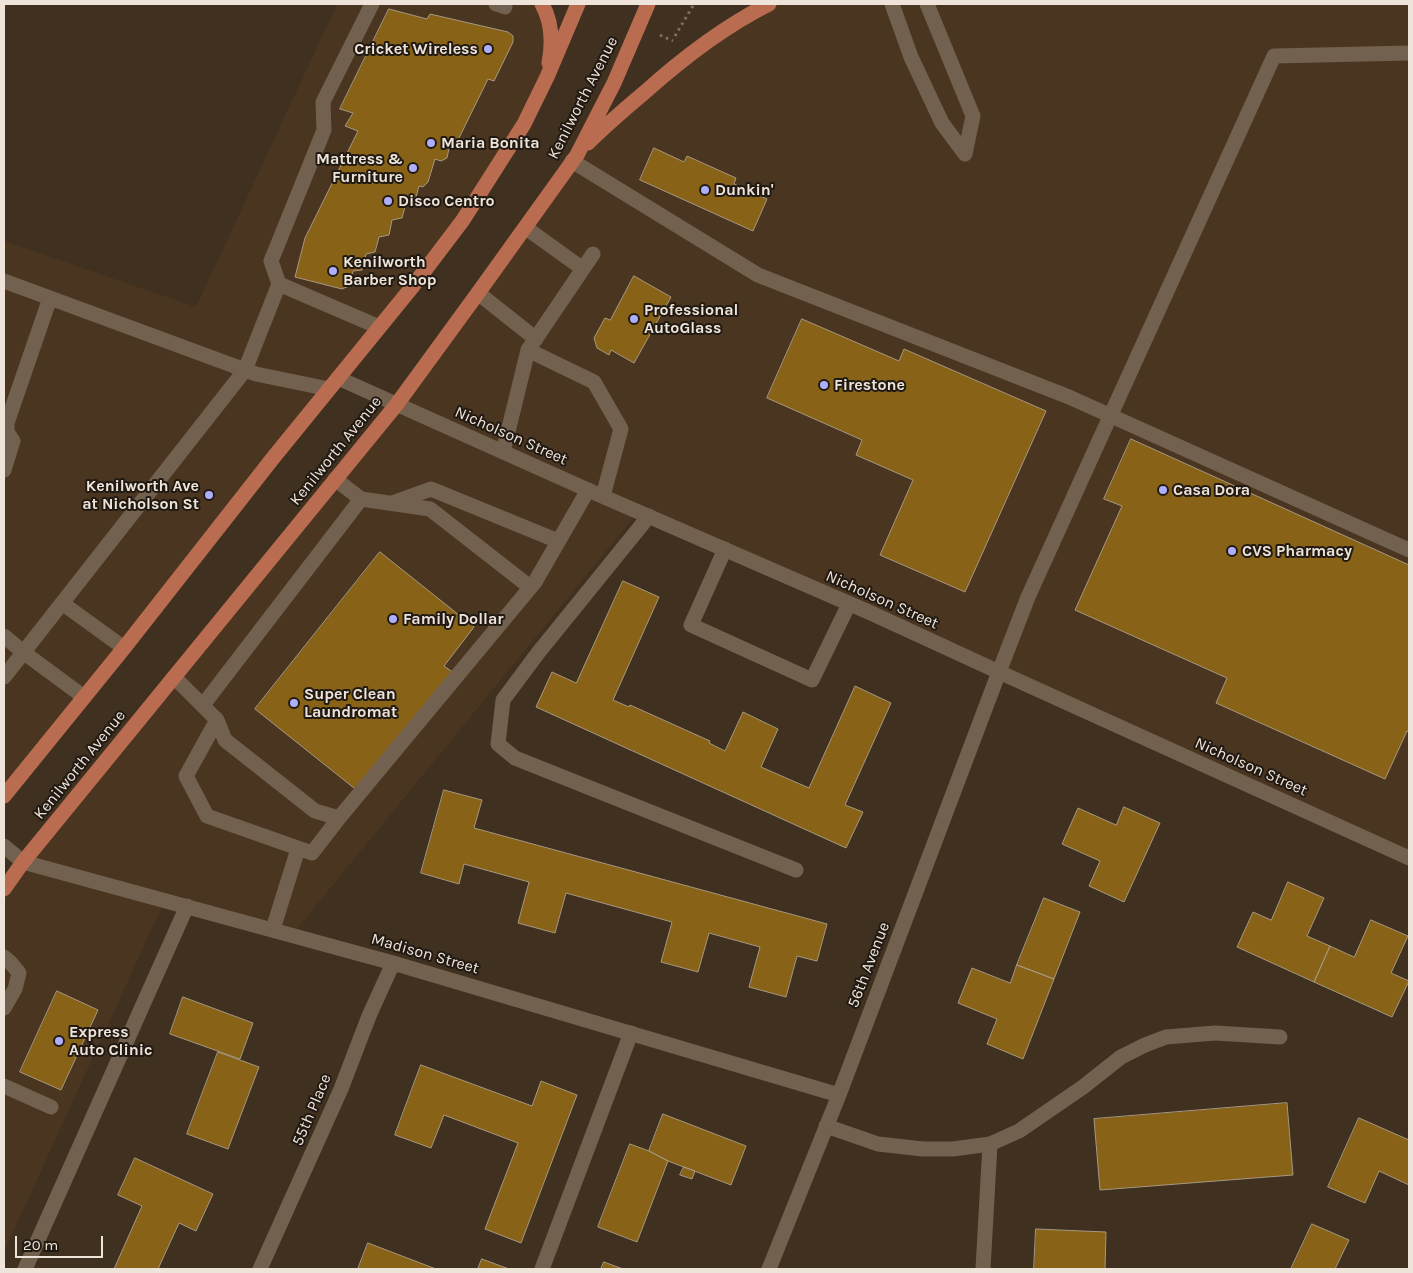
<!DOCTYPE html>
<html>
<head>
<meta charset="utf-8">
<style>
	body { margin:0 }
	#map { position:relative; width:1413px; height:1273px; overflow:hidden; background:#403020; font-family:Karla,sans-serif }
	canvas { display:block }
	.frame { position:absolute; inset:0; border:5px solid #efe4da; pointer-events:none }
	.scale { position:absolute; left:15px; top:1236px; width:88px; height:22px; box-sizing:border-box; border:2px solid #efe4da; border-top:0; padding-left:6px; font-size:15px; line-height:18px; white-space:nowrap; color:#efe4da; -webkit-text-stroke:4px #211a13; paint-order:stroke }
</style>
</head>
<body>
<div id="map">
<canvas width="1413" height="1273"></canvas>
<div class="frame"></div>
<div class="scale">20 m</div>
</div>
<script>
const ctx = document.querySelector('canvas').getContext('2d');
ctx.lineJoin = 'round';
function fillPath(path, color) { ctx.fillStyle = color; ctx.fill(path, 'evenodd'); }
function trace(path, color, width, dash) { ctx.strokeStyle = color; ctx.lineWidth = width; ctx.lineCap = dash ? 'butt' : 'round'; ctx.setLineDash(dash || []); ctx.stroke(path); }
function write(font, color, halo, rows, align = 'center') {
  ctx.font = font + ' Karla,sans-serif'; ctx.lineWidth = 4; ctx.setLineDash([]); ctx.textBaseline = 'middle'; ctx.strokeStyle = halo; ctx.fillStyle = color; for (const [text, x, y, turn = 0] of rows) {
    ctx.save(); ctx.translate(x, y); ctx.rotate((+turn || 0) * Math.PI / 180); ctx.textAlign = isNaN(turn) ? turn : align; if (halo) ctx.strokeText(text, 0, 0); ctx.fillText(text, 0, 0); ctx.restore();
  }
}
fillPath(new Path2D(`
	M337,4H542L547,77L485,186L4,796V241L196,307Z
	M769,4H1409V858L639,511L292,935L165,900L4,1252V889L397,404L604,127Z`), '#4a3520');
const building = new Path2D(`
	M389,9L427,19L430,14L508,32L513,36V42L494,81L488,79L458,140L451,139L447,158L441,161L435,159L428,182L423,187L419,186L415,201L406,203L402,218L392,220L389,235L379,237L375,252L366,254L362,270L353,271L349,286L342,289L295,277L305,238L358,131L345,126L353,113L340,109Z
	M654,148L684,162L687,156L736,178L734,184L767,199L753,231L640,180Z
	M634,276L671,297L634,363L611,350L609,355L597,348L594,338L605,318L610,320Z
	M802,319L899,361L904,349L1046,411L965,592L880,555L913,480L856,455L862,440L767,398Z
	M1131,439L1409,565V732L1407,731L1385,779L1216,703L1227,678L1075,610L1122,506L1104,499Z
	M380,552L474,627L444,666L454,673L359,792L255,709Z
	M623,581L659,597L613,700L629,707L630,705L710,741L709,743L725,751L743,712L778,729L761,767L809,788L855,686L891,703L845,805L863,812L846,848L536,707L552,672L576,683Z
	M444,790L482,800L474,828L827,924L817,961L797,956L786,997L749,987L760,947L709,933L698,972L661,962L672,922L566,893L555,933L518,923L529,882L464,864L459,884L421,873Z
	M1124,807L1160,823L1124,902L1089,886L1100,861L1062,844L1078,808L1116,825Z
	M1288,882L1324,898L1307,936L1330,946L1314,982L1237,947L1253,912L1271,920Z
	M1044,898L1080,912L1054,979L1017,965Z
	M1371,920L1408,936L1391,973L1409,981L1392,1017L1314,982L1330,946L1354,957Z
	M1017,965L1054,979L1023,1059L987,1044L997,1019L958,1003L972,968L1010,983Z
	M57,991L98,1010L61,1090L20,1072Z
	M183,997L253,1023L240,1059L170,1034Z
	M218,1052L259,1067L228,1149L187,1134Z
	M421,1065L532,1106L541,1081L577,1095L521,1243L485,1229L518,1143L444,1115L431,1148L395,1135Z
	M1287,1103L1293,1175L1100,1190L1094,1119Z
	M663,1114L746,1146L731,1185L668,1161L649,1151Z
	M1359,1118L1409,1140V1185L1379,1171L1365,1203L1328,1187Z
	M630,1144L649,1151L668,1161L637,1242L598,1227Z
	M135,1158L213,1194L196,1231L179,1223L158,1269H114L142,1206L118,1195Z
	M684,1167L695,1171L692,1179L680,1175Z
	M1312,1224L1349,1240L1335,1269H1291Z
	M1036,1229L1106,1232L1105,1269H1034Z
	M368,1243L436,1269H358Z
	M482,1259L509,1269H478Z
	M604,1262L623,1269H601Z`);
fillPath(building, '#886216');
trace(building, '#a69882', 1);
trace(new Path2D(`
	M660,35L673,41
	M675,36L694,4`), '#7c6e60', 3, [2.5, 4]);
trace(new Path2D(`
	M372,4L323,102L324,130L271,261L279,284L379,327
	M496,4L505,7
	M892,4L911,57L942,123L965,154
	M927,4L973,116L965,154
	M572,161L758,275L1069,397L1409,550
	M526,228L583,269
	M4,281L256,374L329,389
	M478,293L536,339
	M528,350L594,382L621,429L603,496
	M503,452L528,350L593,254
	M4,470L13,441L7,432V423L50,298
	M335,479L361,499L430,509L530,587
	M392,503L431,489L558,541
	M649,516L538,653L503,700L498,744L515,758L796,870
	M725,549L691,625L812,680L849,604
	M62,603L124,648
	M4,636L23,652L84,697
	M999,672L1028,597L1274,56L1409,53
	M4,677L245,370L279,284
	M174,677L217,720L225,740L315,811L339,818L535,582L588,490
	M203,705L361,499
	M217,720L186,776L207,816L312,853L339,818
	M273,929L298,849
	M4,957L10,962L19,973L15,989L4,1008
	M4,1086L51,1107
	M542,1269L631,1033`), '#73614f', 15);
trace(new Path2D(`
	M338,378L588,490L871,613L999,672L1409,858
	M4,846L23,862L393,963L839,1095
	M826,1126L878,1144L923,1149H953L990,1144L1019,1131L1083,1087L1121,1057L1145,1045L1166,1037L1215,1033L1280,1037
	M25,1269L187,906
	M260,1269L341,1089L369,1016L393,963
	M769,1269L839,1095L999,672
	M983,1269L990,1144`), '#73614f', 15);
trace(new Path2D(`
	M542,4C552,22 553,42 549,63
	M588,143C606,125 626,108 645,92C683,58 723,27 769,4
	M4,796L124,648L273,458L413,286L463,220L524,124L547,77L578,4
	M4,889L23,862L397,404L478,293L577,155L614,83L648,4`), '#b96c50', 15);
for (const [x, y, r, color] of [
	[488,49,5,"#aeaefb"],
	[431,143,5,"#aeaefb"],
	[413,168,5,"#aeaefb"],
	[705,190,5,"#aeaefb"],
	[388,201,5,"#aeaefb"],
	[333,271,5,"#aeaefb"],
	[634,319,5,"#aeaefb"],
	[824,385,5,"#aeaefb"],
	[1163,490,5,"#aeaefb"],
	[209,495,5,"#aeaefb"],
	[1232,551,5,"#aeaefb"],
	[393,619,5,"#aeaefb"],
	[294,703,5,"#aeaefb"],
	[59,1041,5,"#aeaefb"]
]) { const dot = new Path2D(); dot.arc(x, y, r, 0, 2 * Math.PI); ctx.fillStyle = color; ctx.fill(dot); trace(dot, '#211a13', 2); }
write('bold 16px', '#efe4da', '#211a13', [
	["Cricket Wireless",478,49,"right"],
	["Maria Bonita",441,143],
	["Mattress &",403,159,"right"],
	["Furniture",403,177,"right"],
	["Dunkin'",715,190],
	["Disco Centro",398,201],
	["Kenilworth",343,262],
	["Barber Shop",343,280],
	["Professional",644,310],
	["AutoGlass",644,328],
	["Firestone",834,385],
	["Kenilworth Ave",199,486,"right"],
	["at Nicholson St",199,504,"right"],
	["Casa Dora",1173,490],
	["CVS Pharmacy",1242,551],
	["Family Dollar",403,619],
	["Super Clean",304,694],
	["Laundromat",304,712],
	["Express",69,1032],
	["Auto Clinic",69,1050]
], 'left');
write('16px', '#efe4da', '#211a13', [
	["Kenilworth Avenue",583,98,-63],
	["Nicholson Street",511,436,24],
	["Kenilworth Avenue",336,451,-51],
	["Nicholson Street",882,600,24],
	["Kenilworth Avenue",80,765,-51],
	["Nicholson Street",1251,767,24],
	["Madison Street",425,954,16],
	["56th Avenue",869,965,-69],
	["55th Place",312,1110,-67]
]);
</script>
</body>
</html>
